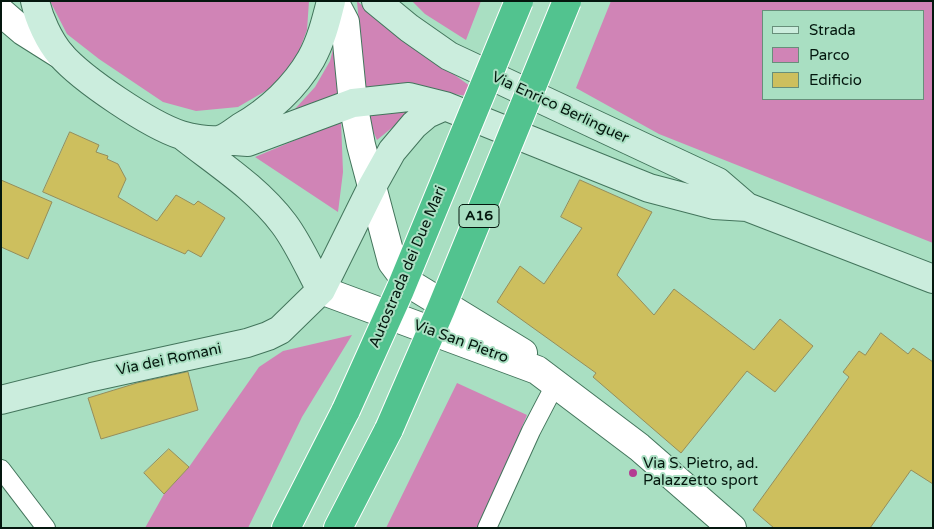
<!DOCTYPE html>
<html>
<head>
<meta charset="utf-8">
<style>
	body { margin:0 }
	#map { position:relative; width:934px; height:529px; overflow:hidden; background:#a9dfc2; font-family:"Varela Round",sans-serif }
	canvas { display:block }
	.frame { position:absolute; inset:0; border:2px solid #04170e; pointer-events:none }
	.legend { position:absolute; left:762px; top:10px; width:162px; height:90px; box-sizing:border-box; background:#a9dfc2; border:1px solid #678f7a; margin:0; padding:6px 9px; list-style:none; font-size:15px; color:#04170e }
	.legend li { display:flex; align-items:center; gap:10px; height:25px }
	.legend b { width:25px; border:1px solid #678f7a }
</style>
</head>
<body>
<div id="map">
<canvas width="934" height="529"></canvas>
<div class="frame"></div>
<ul class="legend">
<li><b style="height:6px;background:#cbeddd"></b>Strada</li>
<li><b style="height:14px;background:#d084b6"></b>Parco</li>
<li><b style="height:14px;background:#cdbf5e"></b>Edificio</li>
</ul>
</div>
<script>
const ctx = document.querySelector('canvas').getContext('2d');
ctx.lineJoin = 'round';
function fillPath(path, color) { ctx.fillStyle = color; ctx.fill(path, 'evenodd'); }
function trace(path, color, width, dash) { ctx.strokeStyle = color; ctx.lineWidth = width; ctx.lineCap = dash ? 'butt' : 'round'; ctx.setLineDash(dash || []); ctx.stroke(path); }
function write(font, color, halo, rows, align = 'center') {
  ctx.font = font + ' "Varela Round",sans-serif'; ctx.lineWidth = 4; ctx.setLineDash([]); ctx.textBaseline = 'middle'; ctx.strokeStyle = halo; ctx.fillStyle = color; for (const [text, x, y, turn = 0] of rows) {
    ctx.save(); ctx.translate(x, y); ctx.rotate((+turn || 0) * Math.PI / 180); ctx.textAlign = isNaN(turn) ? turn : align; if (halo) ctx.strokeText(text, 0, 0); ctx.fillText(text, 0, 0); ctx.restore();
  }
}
fillPath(new Path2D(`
	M50,1H309L307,30L296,59L274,86L238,107L196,111L163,102L99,59L67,34Z
	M357,1L388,27L470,86L467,96L407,87L365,90Z
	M412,1H481L466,40L425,14Z
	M611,1H933V243L659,134L576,88ZM923,11V99H763V11Z
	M335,41L343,96L284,121L315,87L330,61Z
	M385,110L411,112L377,140L365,113Z
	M341,121L343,172L338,212L255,157Z
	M352,335L302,417L248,528H145L164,494L189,467L259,367L283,351Z
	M457,383L527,415L486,514L479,528H386Z`), '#d084b6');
const building = new Path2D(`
	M70,132L99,145L96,152L108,156L107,159L118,164L126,179L118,197L157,221L176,195L194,205L198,201L225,218L201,257L188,250L185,254L43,192Z
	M1,180L52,202L28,259L1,247Z
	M580,180L652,212L617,275L654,315L674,289L754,350L780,319L813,346L775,392L747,371L681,453L593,377L596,373L497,302L520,266L544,284L582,228L561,217Z
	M881,333L908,354L913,348L933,362V484L911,470L870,528H774L753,510L849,377L843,372L859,351L865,355Z
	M188,372L198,410L101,439L88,398L137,383Z
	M169,449L189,467L164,494L144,473Z`);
fillPath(building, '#cdbf5e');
trace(building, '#948d5c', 1);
const service = new Path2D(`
	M1,469L46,528
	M487,528L531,431L556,383`);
const minor = new Path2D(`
	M334,1L345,22L353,103L361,145L392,262L407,282L523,353
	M321,290L537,370L639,447L732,528`);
const tertiary = new Path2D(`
	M1,12L23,31L61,55`);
const secondary = new Path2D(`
	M35,1C39,19 49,41 61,55C83,80 150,125 181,135C191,138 208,141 218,140C226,139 235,131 241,127C269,111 295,87 311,59C321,41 326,21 331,1
	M376,1L409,28L449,56L718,182L747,207
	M183,136C217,163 257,188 284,224C299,244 309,268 321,290
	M220,140L248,142L353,103L409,97L445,106L649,188L714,205L747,207L933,279
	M1,400L92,377L247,343L268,336L280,330L321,290L373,185L392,151L414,125L427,114L445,106`);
const motorway = new Path2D(`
	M286,528L346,410
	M338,528L389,429`);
trace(service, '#43755c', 20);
trace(minor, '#43755c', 30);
trace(tertiary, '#43755c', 30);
trace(secondary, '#43755c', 30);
trace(motorway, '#fff', 30);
trace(service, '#fff', 18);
trace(minor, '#fff', 28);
trace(tertiary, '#fff', 28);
trace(secondary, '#cbeddd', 28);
trace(motorway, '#52c38f', 28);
const motorwayBridge = new Path2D(`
	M346,410L400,290L519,1
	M389,429L441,309L567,1`);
trace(motorwayBridge, '#fff', 30, []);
trace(motorwayBridge, '#52c38f', 28);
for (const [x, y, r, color] of [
	[633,473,5,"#b43c92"]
]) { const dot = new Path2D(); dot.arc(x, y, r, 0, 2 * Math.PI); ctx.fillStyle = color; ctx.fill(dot); trace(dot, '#a9dfc2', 2); }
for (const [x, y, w] of [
	[479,216,40]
]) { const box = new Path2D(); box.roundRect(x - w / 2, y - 11.5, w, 23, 4); ctx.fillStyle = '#a9dfc2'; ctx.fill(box); trace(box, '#04170e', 1); }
write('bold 14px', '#04170e', null, [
	["A16",479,216]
]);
write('15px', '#04170e', '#a9dfc2', [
	["Via Enrico Berlinguer",560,108,25],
	["Autostrada dei Due Mari",408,267,-67],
	["Via San Pietro",461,342,20],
	["Via dei Romani",169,360,-12]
]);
write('15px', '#04170e', '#a9dfc2', [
	["Via S. Pietro, ad.",643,464],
	["Palazzetto sport",643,481]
], 'left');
</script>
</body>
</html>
